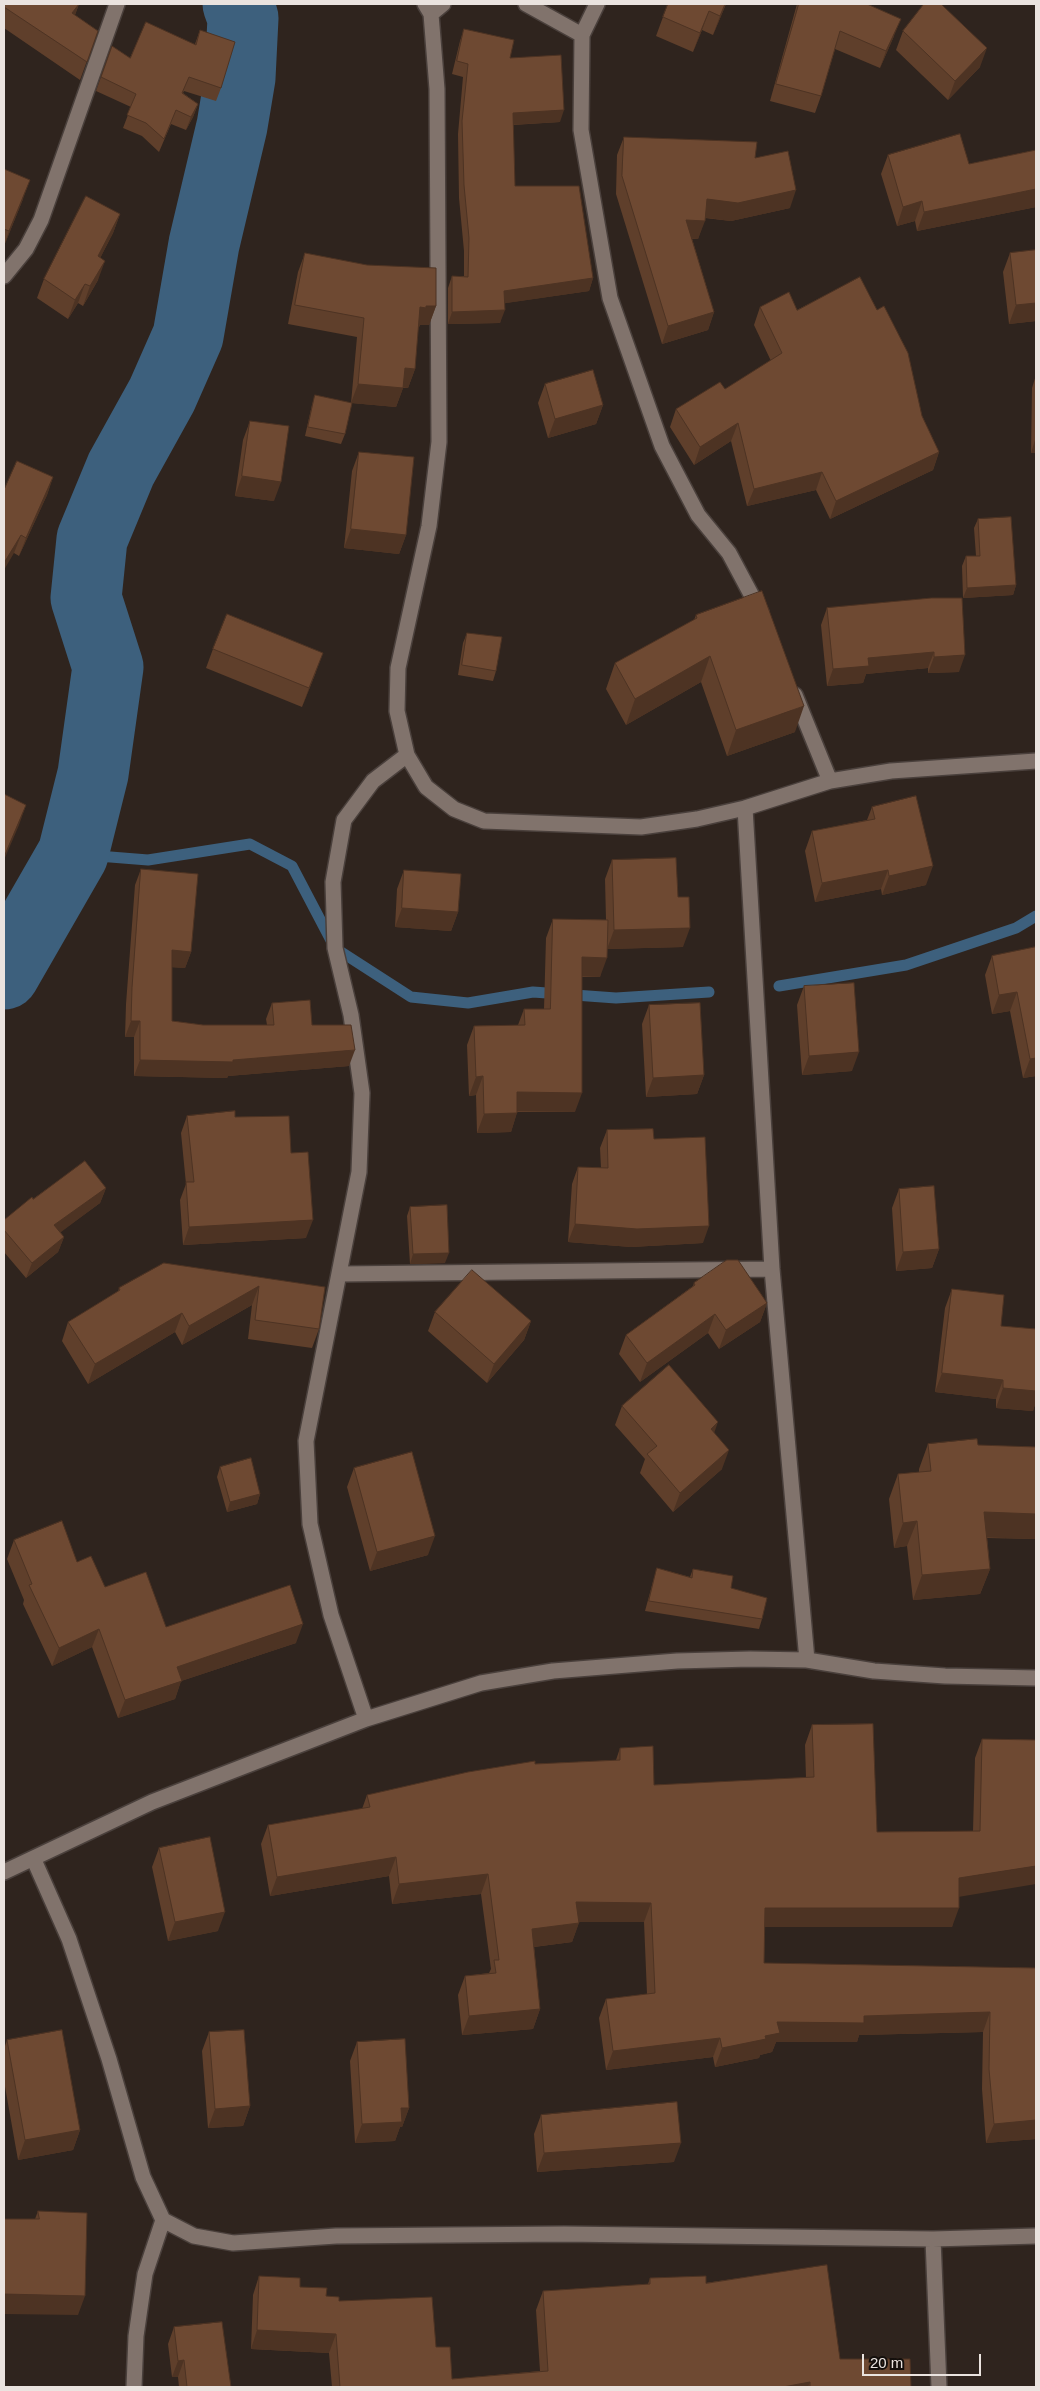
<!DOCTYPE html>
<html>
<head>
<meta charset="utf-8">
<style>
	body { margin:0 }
	#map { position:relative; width:1040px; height:2391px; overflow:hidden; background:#2f241e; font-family:Helvetica,sans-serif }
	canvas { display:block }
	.frame { position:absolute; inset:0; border:5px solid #eae3df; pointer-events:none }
	.scale { position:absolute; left:862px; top:2354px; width:119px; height:22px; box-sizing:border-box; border:2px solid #eae3df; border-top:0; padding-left:6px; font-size:15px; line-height:18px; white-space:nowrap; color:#eae3df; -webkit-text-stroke:4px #140f0c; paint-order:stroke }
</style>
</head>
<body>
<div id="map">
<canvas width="1040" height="2391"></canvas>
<div class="frame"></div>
<div class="scale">20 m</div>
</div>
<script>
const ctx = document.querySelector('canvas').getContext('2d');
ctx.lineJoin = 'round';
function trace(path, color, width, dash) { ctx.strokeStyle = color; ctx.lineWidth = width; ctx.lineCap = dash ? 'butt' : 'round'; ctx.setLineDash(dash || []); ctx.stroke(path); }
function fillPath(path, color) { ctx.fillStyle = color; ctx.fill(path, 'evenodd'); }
trace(new Path2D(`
	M73,854L148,860L250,844L292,866L335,948L411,997L468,1003L533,992L616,998L709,992
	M779,986L906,965L1016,928L1036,916`), '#3d607d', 11);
trace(new Path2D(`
	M4,974L73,854L93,774L108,667L86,598L92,539L121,469L162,395L188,336L204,244L232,126L240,78L243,18L238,4`), '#3d607d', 71);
const street = new Path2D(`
	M425,4L431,14L437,89L439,442L429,526L398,668L397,711L407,755L426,787L454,809L484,821L641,827L697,819L745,808L830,781L891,771L1036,761
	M526,4L582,35
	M597,4L582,35L581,130L610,298L662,446L698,515L729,553L761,613
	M431,14L443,4
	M4,276L26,249L41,220L117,4
	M795,695L830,781
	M745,808L772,1269L807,1660
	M340,1274L772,1269
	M366,1719L331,1615L310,1524L306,1441L359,1172L362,1093L351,1015L335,948L333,882L344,820L373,781L407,755
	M34,1860L69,1939L109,2059L143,2177L163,2220L194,2236L233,2243L336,2236L564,2234L933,2239L1036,2236
	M4,1872L152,1802L366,1719L481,1683L553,1671L677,1661L750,1659L807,1660L874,1671L945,1676L1036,1678
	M933,2239L939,2387
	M134,2387L136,2336L145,2274L163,2220`);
trace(street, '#4a403c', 18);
trace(street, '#81736c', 15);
fillPath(new Path2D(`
	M79,4L75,15L98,31L80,80L4,28V6Z
	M726,4L713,35L702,30L693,52L656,36L663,17Z
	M797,4H867L894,36L880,68L835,49L821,96L815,113L770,101Z
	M464,29L510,58L560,122L513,125L515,186L593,278L589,291L505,303L500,323L448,324V288L452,276H464V251L459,198L458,134L463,77L452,74L460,41Z
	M200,30L221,88L216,101L184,91L183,93L198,104L193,117L186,130L171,124L159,152L142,136L123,128L131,107L96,91L112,46L130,58L195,44Z
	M903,31L980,67L948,100L896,50Z
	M624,137L755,158L790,208L731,221L705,218L698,239H692L714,312L708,330L662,344L616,194L617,155Z
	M1036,150V207L917,231L915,221L897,226L881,174L888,155L969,164Z
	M4,169L23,199L4,246Z
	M120,214L113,233L100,258L98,280L83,306L78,303L68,319L37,298L44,279Z
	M1036,250V321L1009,324L1003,272L1010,253Z
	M305,253L436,306L429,325H420L419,327H418L415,369L408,388H403L396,407L352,403L345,434L341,444L305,436L312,405L315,395L351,403L357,337L288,324L298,272Z
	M760,307L797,310L922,416L939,452L933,470L830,519L816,490L747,506L731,441L694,465L670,427L676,409L725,389L771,361L754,325Z
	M1036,375V453H1031L1032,388Z
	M545,384L603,405L596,424L548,438L538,403Z
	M250,421L274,501L235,496L243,440Z
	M359,452L406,535L399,554L344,548L352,471Z
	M53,477L47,495L19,556L14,553L4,490Z
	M978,519L1016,585L1013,595L963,598L962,566L966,556H976L974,528Z
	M932,598L959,672L928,673V668L866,674L863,683L827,686L821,625L827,608Z
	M696,615L795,732L727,756L701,682L626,725L606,689L615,663L694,620Z
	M467,633L496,671L493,681L458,675L463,643Z
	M213,649L316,672L302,707L206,668Z
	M872,807L926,885L882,895L881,889L815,902L805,851L812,831L867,820Z
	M612,860L678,897L683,947L607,949V940L600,977H582L575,1112H517L511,1132L477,1133L476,1095L469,1096L467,1045L474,1026L518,1025L524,1009H544L546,938L553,919L606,920L605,879Z
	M141,869L191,952L185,968L172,967V1021L203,1025H267L266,1019L272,1003L312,1025L349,1066L228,1076L227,1078L134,1076V1037H125L126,1004L135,885Z
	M404,870L458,912L451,931L395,927L397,889Z
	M1036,947V1076L1023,1078L1010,1011L992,1014L985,975L992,956Z
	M804,986L852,1071L802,1075L797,1005Z
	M649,1005L704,1075L697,1094L646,1097L642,1024Z
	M187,1116L235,1117L306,1238L183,1245L180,1200L186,1184L181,1133Z
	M607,1130L654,1139L703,1243L631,1247L568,1242L572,1184L578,1167L601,1168L600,1148Z
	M106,1188L100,1203L60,1232L64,1237L58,1252L26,1278L4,1252V1220L33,1199Z
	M899,1189L939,1249L932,1268L896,1271L892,1208Z
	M410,1207L445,1263L410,1264L407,1216Z
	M694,1283L767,1303L760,1322L719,1349L708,1333L640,1382L619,1354L626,1335L693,1286Z
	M325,1287L319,1329L312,1348L248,1339L252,1305L182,1345L175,1332L88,1384L62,1341L68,1322L118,1292L119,1288Z
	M952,1289L1001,1326L1036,1329V1401L1033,1411L996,1408V1399L935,1392L945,1308Z
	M435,1312L531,1321L524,1340L487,1383L428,1331Z
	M622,1406L714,1433L722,1469L673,1512L640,1473L645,1459L615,1425Z
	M928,1444L1036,1447V1539L987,1538L990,1569L980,1594L913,1600L907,1546L894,1548L889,1499L898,1474L919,1472V1469Z
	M220,1467L260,1494L257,1504L227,1512L217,1477Z
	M354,1468L428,1555L370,1571L347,1487Z
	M14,1540L77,1562L105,1587L166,1627L296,1643L181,1681L175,1699L118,1718L92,1647L52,1666L23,1604L24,1600L7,1559Z
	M657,1568L690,1577L693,1569L731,1588L762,1619L759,1629L645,1611L654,1578Z
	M812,1725L877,1832L973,1831L975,1758L982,1739L1036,1740L959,1897L952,1927H764V1963L1036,1968V2139L986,2143L982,2089L983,2032L859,2035L857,2042H776L772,2052L760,2055L759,2058L715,2067L713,2057L606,2070L599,2018L606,1999L647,1994L644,1922H579L572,1942L534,1947L540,2009L533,2029L462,2035L458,1995L465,1976L489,1973L491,1969L481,1894L392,1904L389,1876L270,1896L261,1844L268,1825L362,1809L367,1795L535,1764L616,1760L620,1748L654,1785L806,1778L805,1745Z
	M159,1848L218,1931L168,1941L152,1867Z
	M209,2032L250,2106L243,2126L208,2128L202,2051Z
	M7,2040L80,2130L73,2150L18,2160L4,2081V2049Z
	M357,2042L409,2108L402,2127H400L395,2141L355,2143L350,2061Z
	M541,2115L674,2162L537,2172L534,2134Z
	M38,2211L78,2315L35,2219Z
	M259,2276L300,2287L339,2301L436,2347L452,2379L540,2371L536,2310L543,2291L648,2284L650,2278L706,2283L840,2359L911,2387H332L329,2353L251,2349L253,2295Z
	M174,2327L231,2387H179L178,2377H172L168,2344Z`), '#5f3f2b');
fillPath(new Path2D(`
	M79,4L73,20L72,13Z
	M725,4H726L713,35L720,16Z
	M709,11L702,30L693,52L700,33Z
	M901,19L894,36L880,68L886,51Z
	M987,48L980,67L948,100L955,81Z
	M198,104L193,117L186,130L191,117Z
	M564,110L560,122L508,125L513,113Z
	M30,180L23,199L4,246L9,231Z
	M1036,189V207L917,231L924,212Z
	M796,190L790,208L731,221L700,217L707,199Z
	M922,201L915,221L897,226L903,207Z
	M120,214L113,233L91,276L98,256Z
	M686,220L705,221L698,239L680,238Z
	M105,261L98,280L83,306L90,286Z
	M593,278L589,291L500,304L504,291Z
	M85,284L78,303L68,319L75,300Z
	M1036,303V321L1009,324L1016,305Z
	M426,306H436L429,325H420L419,327H413L420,307Z
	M505,310L500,323L448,324L452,312Z
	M714,312L708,330L662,344L668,326Z
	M405,368L415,369L408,388L398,387Z
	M358,384L403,388L396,407L351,403Z
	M603,405L596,424L548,438L555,419Z
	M738,423L731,441L694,465L700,447Z
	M1036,437V453H1031Z
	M939,452L933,470L830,519L836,501Z
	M822,472L816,490L747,506L754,489Z
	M242,476L281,482L274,501L235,496Z
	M53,477L47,495L19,556L26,538Z
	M351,529L406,535L399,554L344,548Z
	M21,535L14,553L4,570V563Z
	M1016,585L1013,595L963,598L967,588Z
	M934,652L928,668L866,674L863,683L827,686L833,669L868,658Z
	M323,653L316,672L302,707L309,688Z
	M965,655L959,672L928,673L934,657Z
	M710,656L701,682L626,725L635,699Z
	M804,706L795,732L727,756L736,730Z
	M26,805L19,825L4,860V857Z
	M933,866L926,885L882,895L889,876Z
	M888,870L881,889L815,902L822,883Z
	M402,908L458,912L451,931L395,927Z
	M690,928L683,947L607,949L614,930Z
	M172,950L191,952L185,968L166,967Z
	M582,957L607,958L600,977L575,976Z
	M1017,992L1010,1011L992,1014L999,995Z
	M131,1021H140L134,1037H125Z
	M355,1050L349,1066L228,1076L227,1078L134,1076L140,1060H233Z
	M859,1052L852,1071L802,1075L809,1056Z
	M1036,1058V1076L1023,1078L1030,1059Z
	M704,1075L697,1094L646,1097L653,1078Z
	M483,1076L476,1095L469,1096L476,1077Z
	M517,1092L582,1093L575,1112L510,1111Z
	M517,1113L511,1132L477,1133L484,1114Z
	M106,1188L100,1203L49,1241L54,1225Z
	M313,1220L306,1238L183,1245L189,1227Z
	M575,1224L709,1226L703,1243L631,1247L568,1242Z
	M64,1237L58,1252L26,1278L32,1263Z
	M939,1249L932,1268L896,1271L903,1252Z
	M449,1253L445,1263L410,1264L413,1254Z
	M259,1286L252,1305L182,1345L189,1326Z
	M767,1303L760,1322L719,1349L726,1330Z
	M182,1313L175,1332L88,1384L95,1364Z
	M715,1314L708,1333L640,1382L647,1363Z
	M531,1321L524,1340L487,1383L494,1364Z
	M942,1373L1003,1380L996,1399L935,1392Z
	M1003,1388L1036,1391V1401L1033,1411L996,1408Z
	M718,1422L711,1442V1429Z
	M729,1450L722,1469L673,1512L680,1493Z
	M260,1494L257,1504L227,1512L230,1502Z
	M984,1512L1036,1514V1539L975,1537Z
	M917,1521L907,1546L894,1548L903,1523Z
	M435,1536L428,1555L370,1571L377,1552Z
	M990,1569L980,1594L913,1600L922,1575Z
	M303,1624L296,1643L181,1681L175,1699L118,1718L125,1700L177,1667Z
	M99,1629L92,1647L52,1666L59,1648Z
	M396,1857L389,1876L270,1896L277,1877Z
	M1036,1866V1884L952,1898L959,1878Z
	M488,1874L481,1894L392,1904L399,1884Z
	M576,1902L651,1903L644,1922H569Z
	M765,1908H959L952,1927H758Z
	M225,1912L218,1931L168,1941L175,1922Z
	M579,1923L572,1942L525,1948L532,1929Z
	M540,2009L533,2029L462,2035L469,2016Z
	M990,2012L983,2032L859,2035L857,2042H776L772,2052L760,2055L759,2058L715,2067L722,2048L765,2036L777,2022L864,2016Z
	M720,2038L713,2057L606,2070L613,2051Z
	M250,2106L243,2126L208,2128L215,2109Z
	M401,2108H409L402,2127H400L395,2141L355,2143L362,2124Z
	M1036,2120V2139L986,2143L994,2124Z
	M80,2130L73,2150L18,2160L25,2140Z
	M681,2143L674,2162L537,2172L544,2153Z
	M4,2294L85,2296L78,2315L4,2314Z
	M257,2330L336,2334L329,2353L251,2349Z
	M184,2360L178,2377H172L178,2361Z
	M810,2382L808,2387H783Z`), '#4d3323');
const building = new Path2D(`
	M5,4H79L72,13L98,31L87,62L4,7Z
	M668,4H725L720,16L709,11L700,33L663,17Z
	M799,4H867L901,19L886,51L840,31L821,96L776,84Z
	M924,4H941L987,48L955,81L903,31Z
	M146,22L196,45L200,30L235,42L221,88L189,77L182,93L198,104L191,117L176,110L164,139L146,123L127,115L136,94L101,77L112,46L130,58Z
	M464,29L514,40L510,58L561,55L564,110L513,113L515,186H579L593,278L504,291L505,310L452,312V276L468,277L469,238L464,185L462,121L468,64L457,61Z
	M960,134L969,164L1036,150V189L924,212L922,201L903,207L888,155Z
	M624,137L757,142L755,158L788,151L796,190L738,203L707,199L705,221L686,220L714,312L668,326L622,176Z
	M4,169L30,180L9,231L4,229Z
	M86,196L120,214L98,256L105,261L90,286L85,284L75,300L44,279Z
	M1036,250V303L1016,305L1010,253Z
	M305,253L367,265L436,268V306H426V308L420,307L415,369L405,368L403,388L358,384L364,318L295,305Z
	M860,277L877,310L884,306L908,353L922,416L939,452L836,501L822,472L754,489L738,423L700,447L676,409L720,382L725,389L782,353L760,307L789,292L797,310Z
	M593,370L603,405L555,419L545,384Z
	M315,395L352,403L345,434L308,427Z
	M250,421L289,426L281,482L242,476Z
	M359,452L414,457L406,535L351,529Z
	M17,461L53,477L26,538L21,535L4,563V490Z
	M1011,517L1016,585L967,588L966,556H980L978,519Z
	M762,591L804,706L736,730L710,656L635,699L615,663L697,618L696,615Z
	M932,598H962L965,655L934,657V652L868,658L869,666L833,669L827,608Z
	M227,614L323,653L309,688L213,649Z
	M467,633L502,637L496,671L462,665Z
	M4,794L26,805L4,857Z
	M916,796L933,866L889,876L888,870L822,883L812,831L875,819L872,807Z
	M676,858L678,897H689L690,928L614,930L612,860Z
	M141,869L198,874L191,952L172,950V1021L203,1025H274L272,1003L310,1000L312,1025H351L355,1050L233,1060V1062L140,1060V1021H131L132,988Z
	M404,870L461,874L458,912L402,908Z
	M553,919L608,920L607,958L582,957V1093L517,1092V1113L484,1114L483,1076L476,1077L474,1026L525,1025L524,1009H550Z
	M1036,947V1058L1030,1059L1017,992L999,995L992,956Z
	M854,983L859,1052L809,1056L804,986Z
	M700,1003L704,1075L653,1078L649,1005Z
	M235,1111V1117L289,1116L291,1153L308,1152L313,1220L189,1227L186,1182H194L187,1116Z
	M653,1129L654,1139L705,1137L709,1226L637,1229L575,1224L578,1167L608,1168L607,1130Z
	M85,1161L106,1188L54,1225L64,1237L32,1263L4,1230V1220L32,1197L33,1199Z
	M934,1186L939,1249L903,1252L899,1189Z
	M447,1205L449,1253L413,1254L410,1207Z
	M727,1260H738L767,1303L726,1330L715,1314L647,1363L626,1335L695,1285L694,1283Z
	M164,1263L325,1287L319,1329L255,1320L259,1286L189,1326L182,1313L95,1364L68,1322L120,1290L119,1288Z
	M472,1270L531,1321L494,1364L435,1312Z
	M952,1289L1004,1295L1001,1326L1036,1329V1391L1003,1388V1380L942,1373Z
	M669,1365L718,1422L711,1429L729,1450L680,1493L647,1454L657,1446L622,1406Z
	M977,1439L978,1445L1036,1447V1514L984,1512L990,1569L922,1575L917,1521L903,1523L898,1474L931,1471L928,1444Z
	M412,1452L435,1536L377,1552L354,1468Z
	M251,1458L260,1494L230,1502L220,1467Z
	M62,1521L77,1562L91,1556L105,1587L146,1572L166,1627L290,1585L303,1624L177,1667L182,1681L125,1700L99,1629L59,1648L29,1585L32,1584L14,1540Z
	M657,1568L692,1578L693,1569L733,1576L731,1588L767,1598L762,1619L649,1601Z
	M873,1724L877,1832L980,1831L982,1739L1036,1740V1866L959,1878V1908H765L764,1963L1036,1968V2120L994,2124L989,2069L990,2012L864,2016V2023L777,2022L780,2033L765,2036L766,2039L722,2048L720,2038L613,2051L606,1999L655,1993L651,1903L576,1902L579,1923L532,1929L540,2009L469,2016L465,1976L496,1973L494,1960H499L488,1874L399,1884L396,1857L277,1877L268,1825L370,1807L367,1795L468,1772L535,1761V1764L620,1760V1748L653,1746L654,1785L814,1777L812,1725Z
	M210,1837L225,1912L175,1922L159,1848Z
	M62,2030L80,2130L25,2140L7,2040Z
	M244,2030L250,2106L215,2109L209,2032Z
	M405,2039L409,2108H401L402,2122L362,2124L357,2042Z
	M677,2102L681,2143L544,2153L541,2115Z
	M38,2211L87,2213L85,2296L4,2294V2219H39Z
	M827,2265L840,2359H910L911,2387H810V2382L783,2387H340L336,2334L257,2330L259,2276L300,2278V2287L327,2288L326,2296L339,2297V2301L432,2297L436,2347H450L452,2379L548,2371L543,2291L650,2284V2278L706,2276V2283Z
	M222,2322L231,2387H187L184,2360L178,2361L174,2327Z`);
fillPath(building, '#6e4932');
trace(building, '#4d3323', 1);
</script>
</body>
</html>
